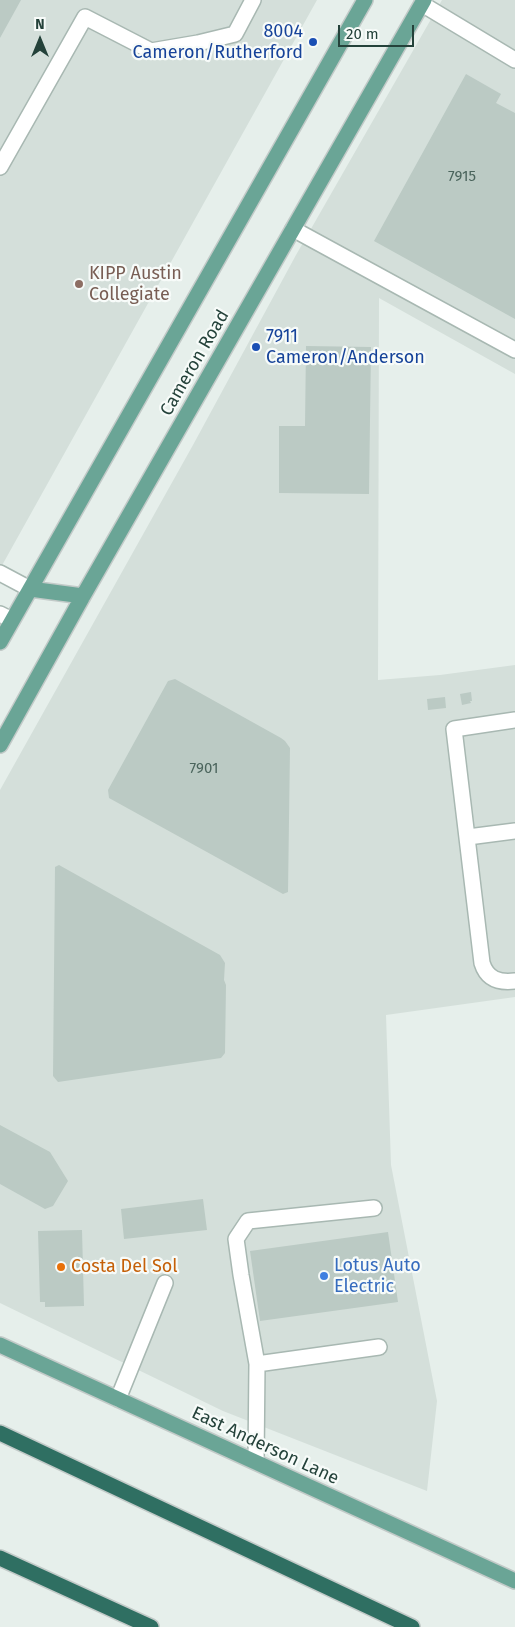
<!DOCTYPE html>
<html>
<head>
<meta charset="utf-8">
<style>
	body { margin:0 }
	#map { position:relative; width:515px; height:1627px; overflow:hidden; background:#e6efeb; font-family:"Fira Sans",sans-serif }
	canvas { display:block }
	.north { position:absolute; left:15px; top:15px; width:50px; height:50px; -webkit-text-stroke:4px #f7fbf9; paint-order:stroke; rotate:0deg; font-size:14px; font-weight:700; line-height:20px; text-align:center; color:#24423a }
	.north::after { content:''; display:block; margin:auto; width:18px; height:22px; background:#24423a; clip-path:polygon(50% 0,100% 100%,50% 72%,0 100%) }
	.scale { position:absolute; left:338px; top:25px; width:76px; height:22px; box-sizing:border-box; border:2px solid #24423a; border-top:0; padding-left:6px; font-size:15px; line-height:18px; white-space:nowrap; color:#24423a; -webkit-text-stroke:4px #f7fbf9; paint-order:stroke }
</style>
</head>
<body>
<div id="map">
<canvas width="515" height="1627"></canvas>
<div class="north">N</div>
<div class="scale">20 m</div>
</div>
<script>
const ctx = document.querySelector('canvas').getContext('2d');
ctx.lineJoin = 'round';
function fillPath(path, color) { ctx.fillStyle = color; ctx.fill(path, 'evenodd'); }
function trace(path, color, width, dash) { ctx.strokeStyle = color; ctx.lineWidth = width; ctx.lineCap = dash ? 'butt' : 'round'; ctx.setLineDash(dash || []); ctx.stroke(path); }
function write(font, color, halo, rows, align = 'center') {
  ctx.font = font + ' "Fira Sans",sans-serif'; ctx.lineWidth = 4.5; ctx.setLineDash([]); ctx.textBaseline = 'middle'; ctx.strokeStyle = halo; ctx.fillStyle = color; for (const [text, x, y, turn = 0] of rows) {
    ctx.save(); ctx.translate(x, y); ctx.rotate((+turn || 0) * Math.PI / 180); ctx.textAlign = isNaN(turn) ? turn : align; if (halo) ctx.strokeText(text, 0, 0); ctx.fillText(text, 0, 0); ctx.restore();
  }
}
fillPath(new Path2D(`
	M0,0H317L0,569Z
	M442,0H515V374L379,298L378,680L440,675L515,665V997L386,1015L391,1165L437,1401L427,1491L223,1411L0,1303V790L193,445L296,255Z`), '#d4dfda');
fillPath(new Path2D(`
	M0,0H21L0,38Z
	M466,74L501,94L496,103L515,113V319L374,241Z
	M306,346L371,347L369,494L279,493V426H305Z
	M175,679L281,738L285,741L290,748L288,892L283,894L109,798L108,790L168,681Z
	M471,692L472,701H470L471,703L462,705L460,694Z
	M445,697L446,708L428,710L427,699Z
	M59,865L220,955L225,963L224,980L226,985L225,1053L221,1058L58,1082L53,1076L55,867Z
	M0,1125L50,1152L68,1181L53,1206L45,1209L0,1184Z
	M203,1199L207,1230L124,1239L121,1209Z
	M82,1230L84,1306L45,1307V1302H40L38,1231Z
	M388,1232L398,1302L260,1321L250,1251Z`), '#bbcac4');
const minor = new Path2D(`
	M422,4L515,60
	M0,167L85,17L151,51L198,43L235,34L253,0
	M293,229L515,350
	M0,573L30,589
	M0,614L12,620
	M515,720L454,729L482,963C487,979 499,983 515,981
	M468,837L515,831
	M257,1364L241,1275L236,1239L248,1221L374,1208
	M118,1399L165,1283
	M256,1462L257,1364L379,1347`);
const major = new Path2D(`
	M30,589L83,596
	M0,642L365,0
	M0,745L83,596L424,0
	M0,1345L515,1581`);
const highway = new Path2D(`
	M0,1433L412,1627
	M0,1558L151,1627`);
trace(minor, '#a8b8b2', 18);
trace(major, '#c2cac8', 18);
trace(highway, '#c2cac8', 18);
trace(minor, '#fff', 15);
trace(major, '#6aa596', 15);
trace(highway, '#2f6f62', 15);
for (const [x, y, r, color] of [
	[313,42,5,"#1a4fb4"],
	[79,284,5,"#8d6e63"],
	[256,347,5,"#1a4fb4"],
	[61,1267,5,"#e8710a"],
	[324,1276,5,"#3f7fe0"]
]) { const dot = new Path2D(); dot.arc(x, y, r, 0, 2 * Math.PI); ctx.fillStyle = color; ctx.fill(dot); trace(dot, '#f7fbf9', 2); }
write('15px', '#4a645c', null, [
	["7915",462,177],
	["7901",204,769]
]);
write('18px', '#164399', '#f7fbf9', [
	["8004",303,32],
	["Cameron/Rutherford",303,53],
	["7911",266,337,"left"],
	["Cameron/Anderson",266,358,"left"]
], 'right');
write('18px', '#785e54', '#f7fbf9', [
	["KIPP Austin",89,274],
	["Collegiate",89,295]
], 'left');
write('18px', '#24423a', '#f7fbf9', [
	["Cameron Road",195,363,-60],
	["East Anderson Lane",265,1446,25]
]);
write('18px', '#366cbe', '#f7fbf9', [
	["Lotus Auto",334,1266],
	["Electric",334,1287]
], 'left');
write('18px', '#c56008', '#f7fbf9', [
	["Costa Del Sol",71,1267]
], 'left');
</script>
</body>
</html>
